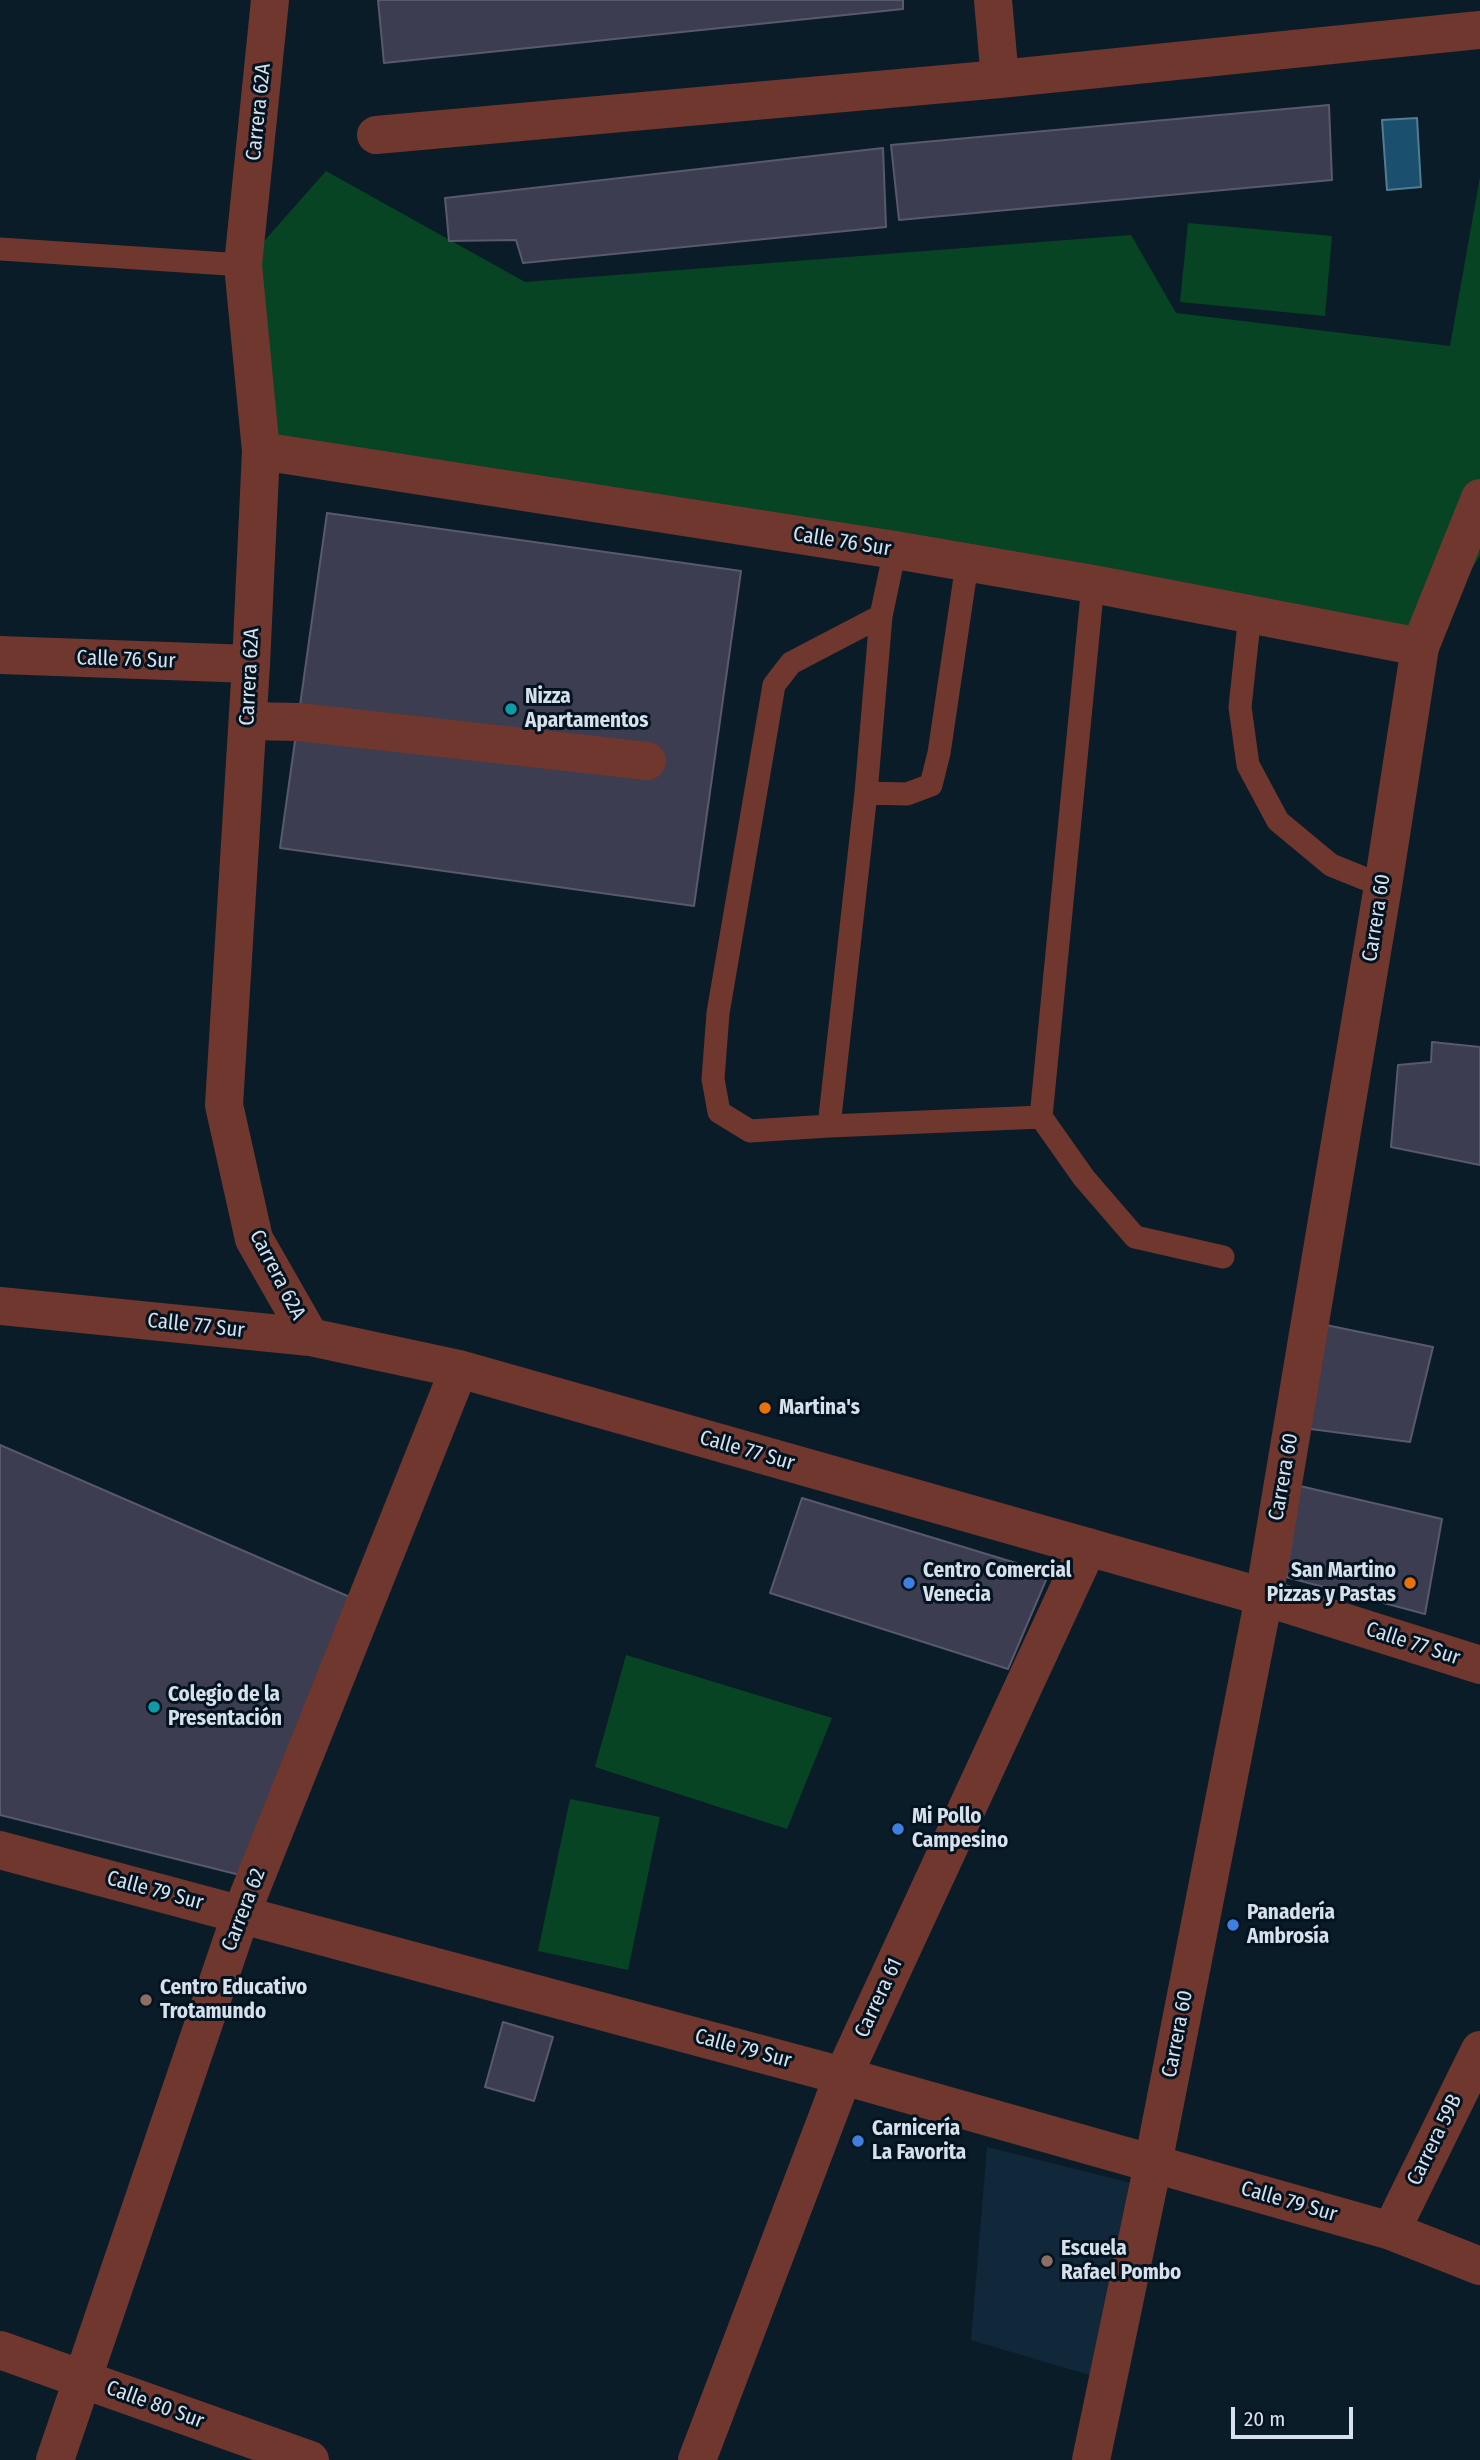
<!DOCTYPE html>
<html>
<head>
<meta charset="utf-8">
<style>
	body { margin:0 }
	#map { position:relative; width:1480px; height:2460px; overflow:hidden; background:#0b1c29; font-family:"Fira Sans Condensed",sans-serif }
	canvas { display:block }
	.scale { position:absolute; left:1231px; top:2407px; width:122px; height:32px; box-sizing:border-box; border:4px solid #d6e1eb; border-top:0; padding-left:9px; font-size:21px; line-height:24px; white-space:nowrap; color:#d6e1eb; -webkit-text-stroke:5px #041320; paint-order:stroke }
</style>
</head>
<body>
<div id="map">
<canvas width="1480" height="2460"></canvas>
<div class="scale">20 m</div>
</div>
<script>
const ctx = document.querySelector('canvas').getContext('2d');
ctx.lineJoin = 'round';
function fillPath(path, color) { ctx.fillStyle = color; ctx.fill(path, 'evenodd'); }
function trace(path, color, width, dash) { ctx.strokeStyle = color; ctx.lineWidth = width; ctx.lineCap = dash ? 'butt' : 'round'; ctx.setLineDash(dash || []); ctx.stroke(path); }
function write(font, color, halo, rows, align = 'center') {
  ctx.font = font + ' "Fira Sans Condensed",sans-serif'; ctx.lineWidth = 6; ctx.setLineDash([]); ctx.textBaseline = 'middle'; ctx.strokeStyle = halo; ctx.fillStyle = color; for (const [text, x, y, turn = 0] of rows) {
    ctx.save(); ctx.translate(x, y); ctx.rotate((+turn || 0) * Math.PI / 180); ctx.textAlign = isNaN(turn) ? turn : align; if (halo) ctx.strokeText(text, 0, 0); ctx.fillText(text, 0, 0); ctx.restore();
  }
}
fillPath(new Path2D(`
	M987,2147L1131,2183L1096,2377L971,2340Z`), '#102839');
fillPath(new Path2D(`
	M326,171L525,282L1131,235L1176,313L1450,346L1480,177V556L1420,647L261,451L243,265Z
	M1188,223L1332,236L1325,316L1180,302Z
	M626,1655L832,1718L787,1829L595,1767Z
	M570,1799L660,1817L628,1970L538,1951Z`), '#064423');
const water = new Path2D(`
	M1417,118L1421,187L1387,190L1382,120Z`);
fillPath(water, '#1a506d');
trace(water, '#527c93', 2);
const building = new Path2D(`
	M378,0H903V9L384,63Z
	M1329,105L1332,180L899,220L891,145Z
	M883,148L886,227L523,263L516,240L449,241L445,198Z
	M327,513L741,571L694,906L280,848Z
	M1432,1042L1480,1047V1165L1391,1147L1398,1065L1431,1062Z
	M1321,1324L1433,1347L1410,1442L1303,1428Z
	M0,1445L352,1598L240,1875L0,1815Z
	M1300,1486L1442,1519L1425,1614L1286,1577Z
	M802,1498L1049,1573L1008,1669L770,1593Z
	M503,2022L553,2037L534,2101L485,2087Z`);
fillPath(building, '#3c3d51');
trace(building, '#58596e', 2);
trace(new Path2D(`
	M0,249L243,265
	M895,550L881,616L866,793L907,794L931,785L939,753L967,564
	M1093,584L1041,1117L1084,1178L1135,1237L1223,1257
	M1250,614L1240,707L1248,765L1278,821L1331,865L1383,886
	M866,793L829,1126L1041,1117
	M829,1126L750,1131L719,1112L713,1079L718,1013L774,685L791,663L881,616`), '#6f372d', 23);
trace(new Path2D(`
	M993,0L1000,79
	M376,135L1000,79L1480,30
	M1420,647L1480,498
	M0,655L251,664
	M248,721L299,722L647,761
	M0,1850L843,2076L1391,2231L1480,2266
	M1391,2231L1480,2050
	M0,2350L310,2460
	M697,2460L843,2076L1088,1547
	M1091,2460L1153,2164L1264,1597`), '#6f372d', 38);
trace(new Path2D(`
	M270,0L243,265L261,451L251,664L224,1105L254,1239L310,1337
	M261,451L895,550L1093,584L1420,647L1383,886L1264,1597
	M0,1306L310,1337L459,1369L1264,1597L1480,1665
	M55,2460L241,1914L459,1369`), '#6f372d', 38);
for (const [x, y, r, color] of [
	[511,709,7,"#0f9aa8"],
	[765,1408,7,"#e8710a"],
	[909,1583,7,"#3f7fe0"],
	[1410,1583,7,"#e8710a"],
	[154,1707,7,"#0f9aa8"],
	[898,1829,7,"#3f7fe0"],
	[1233,1925,7,"#3f7fe0"],
	[146,2000,7,"#8d6e63"],
	[858,2141,7,"#3f7fe0"],
	[1047,2261,7,"#8d6e63"]
]) { const dot = new Path2D(); dot.arc(x, y, r, 0, 2 * Math.PI); ctx.fillStyle = color; ctx.fill(dot); trace(dot, '#041320', 2.5); }
write('21px', '#d6e1eb', '#041320', [
	["Carrera 62A",259,112,-84],
	["Calle 76 Sur",842,542,9],
	["Calle 76 Sur",126,660,2],
	["Carrera 62A",250,677,-87],
	["Carrera 60",1377,918,-81],
	["Carrera 62A",277,1275,63],
	["Calle 77 Sur",196,1326,6],
	["Calle 77 Sur",747,1451,16],
	["Carrera 60",1284,1477,-80],
	["Calle 77 Sur",1413,1644,18],
	["Calle 79 Sur",155,1891,15],
	["Carrera 62",244,1910,-69],
	["Carrera 61",879,1998,-65],
	["Carrera 60",1178,2034,-79],
	["Calle 79 Sur",743,2049,15],
	["Carrera 59B",1435,2140,-64],
	["Calle 79 Sur",1289,2202,16],
	["Calle 80 Sur",155,2405,20]
]);
write('bold 21px', '#d6e1eb', '#041320', [
	["Nizza",525,697],
	["Apartamentos",525,721],
	["Martina's",779,1408],
	["Centro Comercial",923,1571],
	["Venecia",923,1595],
	["San Martino",1396,1571,"right"],
	["Pizzas y Pastas",1396,1595,"right"],
	["Colegio de la",168,1695],
	["Presentación",168,1719],
	["Mi Pollo",912,1817],
	["Campesino",912,1841],
	["Panadería",1247,1913],
	["Ambrosía",1247,1937],
	["Centro Educativo",160,1988],
	["Trotamundo",160,2012],
	["Carnicería",872,2129],
	["La Favorita",872,2153],
	["Escuela",1061,2249],
	["Rafael Pombo",1061,2273]
], 'left');
</script>
</body>
</html>
